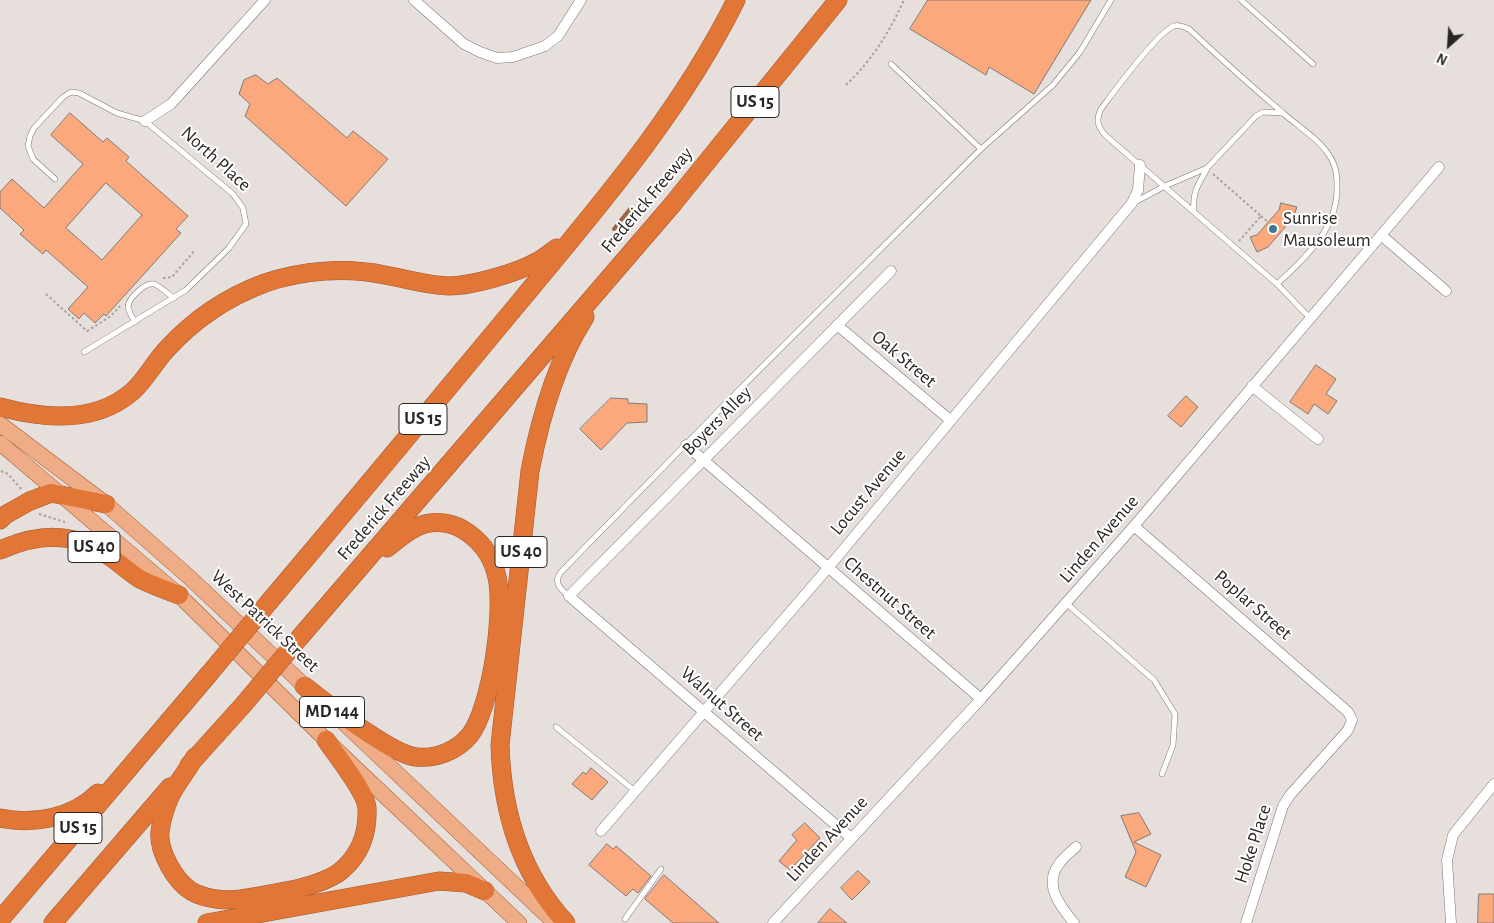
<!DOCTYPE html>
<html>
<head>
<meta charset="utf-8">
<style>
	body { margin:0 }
	#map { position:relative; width:1494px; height:923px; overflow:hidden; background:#e7dfdb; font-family:"Alegreya Sans",sans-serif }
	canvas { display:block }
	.north { position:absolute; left:1424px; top:20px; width:50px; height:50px; -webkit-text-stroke:4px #fff; paint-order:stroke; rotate:206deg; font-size:14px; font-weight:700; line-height:20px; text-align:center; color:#292625 }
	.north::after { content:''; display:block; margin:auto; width:18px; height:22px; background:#292625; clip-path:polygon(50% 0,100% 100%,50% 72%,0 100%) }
</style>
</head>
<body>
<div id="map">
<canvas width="1494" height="923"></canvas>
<div class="north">N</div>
</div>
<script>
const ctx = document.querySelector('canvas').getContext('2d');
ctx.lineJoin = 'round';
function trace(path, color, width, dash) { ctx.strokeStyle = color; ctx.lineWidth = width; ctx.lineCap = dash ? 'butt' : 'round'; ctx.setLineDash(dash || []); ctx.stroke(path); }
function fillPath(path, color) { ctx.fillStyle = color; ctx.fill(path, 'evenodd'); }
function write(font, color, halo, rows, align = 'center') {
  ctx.font = font + ' "Alegreya Sans",sans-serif'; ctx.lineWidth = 4; ctx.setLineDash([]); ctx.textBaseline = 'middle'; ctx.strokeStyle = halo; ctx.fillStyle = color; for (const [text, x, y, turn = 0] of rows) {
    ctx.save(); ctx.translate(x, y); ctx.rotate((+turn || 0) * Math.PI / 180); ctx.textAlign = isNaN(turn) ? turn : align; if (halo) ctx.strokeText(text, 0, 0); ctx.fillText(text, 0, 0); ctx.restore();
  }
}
trace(new Path2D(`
	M614,229L630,209`), '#9c6447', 4);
const building = new Path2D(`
	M928,0H1091L1034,94L989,67L986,75L910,29Z
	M256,75L268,84L277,78L347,138L353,131L388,159L346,206L245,116L250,104L239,94L244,80Z
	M70,113L103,142L107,138L129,157L126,161L188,216L176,229L181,233L106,316L104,314L95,323L84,313L79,319L68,309L88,287L46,250L43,254L20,234L24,230L0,208V192L12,179L44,208L83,164L51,135ZM106,183L142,215L102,260L66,228Z
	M1281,203L1297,207L1293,218L1268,247L1257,252L1250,237L1257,235L1279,210Z
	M1316,365L1336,379L1326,394L1337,401L1328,414L1314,404L1308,414L1290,402Z
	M1186,396L1198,407L1181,427L1168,416Z
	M611,398L628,399V403L647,404V422L627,423L601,450L580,429Z
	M591,768L608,782L592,800L572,784L583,772L586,774Z
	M1139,813L1151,834L1134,842L1161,855L1146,887L1125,877L1136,852L1121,816Z
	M805,823L820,838L790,870L779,861L797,840L792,835Z
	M607,844L613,849L616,846L651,876L638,893L633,889L626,896L589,865Z
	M858,871L870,882L852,900L841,888Z
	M664,875L719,923H673L645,899Z
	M1479,894H1494V923H1478Z
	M830,909L847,923H818Z`);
fillPath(building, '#fba87d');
trace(building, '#817a76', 1);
const lane = new Path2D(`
	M1241,0L1313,64
	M891,64L981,149
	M55,179L33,159L28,146L30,136L34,128L63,97L71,92L79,93L117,113L145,121L233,194L243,208L246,224L229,248L186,290L84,352
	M1135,202L1165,186L1207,168L1256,116L1263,112L1282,113
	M1194,212C1192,192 1198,185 1207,169
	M1277,284C1306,257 1338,229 1337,186C1337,172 1335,162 1326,151C1316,137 1296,125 1283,113C1251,86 1220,58 1189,29C1184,27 1179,24 1174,26C1158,31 1113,93 1101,109C1096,120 1097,125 1105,135L1277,284L1310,318
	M135,322C132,317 129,312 128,307C128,299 145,282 154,284C160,286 168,294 174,298
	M569,596C560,589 553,582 561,572L730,399L981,149L1053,85L1080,52L1111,0
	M1066,603L1154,680L1175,714L1173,745L1162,774
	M556,727L635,791
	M625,919L661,869`);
const street = new Path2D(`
	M414,0L464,44L480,52L497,58L513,57L545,46L558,36L581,0
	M145,121L171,104L265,0
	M1381,235L1446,291
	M837,325L950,420
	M1252,386L1318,439
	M686,445L981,699
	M1134,526L1348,712L1352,720L1348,730L1290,795L1283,806L1246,923
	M601,831L828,568L1132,203L1138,190L1140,165
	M851,838L569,596L891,271
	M773,923L981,699L1134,526L1439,167
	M1074,923C1060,906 1043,885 1059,864C1063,858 1070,852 1076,847
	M1451,923L1447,860L1453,835L1494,784`);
const primary = new Path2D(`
	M0,424L106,504L189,577L312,693
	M0,443L179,595L326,740L519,923
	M344,723L555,923`);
const highway = new Path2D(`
	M0,407C44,419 96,424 133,391C146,379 154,363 166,350C194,319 227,297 265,283C303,270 346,267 385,275C406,279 426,285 448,286C472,286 517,273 538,261C545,257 551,252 557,248
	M0,520L5,515L30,501L51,493L106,504
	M0,550C37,534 71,531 106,554C118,561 128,572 140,579C152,585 166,590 179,595
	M269,602C354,502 438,400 522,299C600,205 681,111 736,0
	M301,636L672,205L838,0
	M304,686C327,703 390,754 416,757C436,759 457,751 470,735C491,709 506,606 496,573C491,554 479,539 462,529C448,521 429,520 415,528C405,533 396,541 387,548
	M195,757C187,771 175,785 169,799C165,809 161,822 160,832C158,851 175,881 191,891C198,895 208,898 216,899C236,902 257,896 276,893C295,890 330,882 343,869C361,853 368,831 367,808C366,792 336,755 326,740
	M189,765L244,704
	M0,818C34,825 73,818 98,793
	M0,920L209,674
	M53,923L170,787
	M207,923L439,881L466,883L485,891
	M566,923C521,874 502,811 500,745L530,471C540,419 556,362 585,317`);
trace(lane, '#7d7672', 6);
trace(street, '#7d7672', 11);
trace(primary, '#a15a30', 16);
trace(highway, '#a15a30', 19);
trace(new Path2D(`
	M846,85C872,60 889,33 904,0
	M1213,174L1261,216L1239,241
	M1261,216L1268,222
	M163,278L172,277L195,250
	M46,294L87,331L111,316L120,306
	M1,471L8,474L22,490
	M39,514L65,522`), '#a7a19e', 2, [2.5, 2.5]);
trace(lane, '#fff', 5);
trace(street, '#fff', 10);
trace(primary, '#eead86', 15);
trace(highway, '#e27636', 18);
const highwayBridge = new Path2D(`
	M209,674L269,602
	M244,704L301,636`);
trace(highwayBridge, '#a15a30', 19, []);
trace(highwayBridge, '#e27636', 18);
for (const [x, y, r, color] of [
	[1273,229,5,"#3f7992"]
]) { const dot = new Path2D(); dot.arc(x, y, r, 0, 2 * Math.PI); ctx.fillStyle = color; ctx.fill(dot); trace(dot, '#fff', 2); }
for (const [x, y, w] of [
	[755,102,48],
	[423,419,48],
	[94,547,52],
	[521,552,52],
	[332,712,65],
	[78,828,48]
]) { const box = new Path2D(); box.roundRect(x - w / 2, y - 15.5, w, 31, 4); ctx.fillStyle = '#fff'; ctx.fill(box); trace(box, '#292625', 1); }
write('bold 18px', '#292625', null, [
	["US 15",755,102],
	["US 15",423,419],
	["US 40",94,547],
	["US 40",521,552],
	["MD 144",332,712],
	["US 15",78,828]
]);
write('19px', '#292625', '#fff', [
	["North Place",216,159,42],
	["Frederick Freeway",647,200,-50],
	["Oak Street",904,359,40],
	["Boyers Alley",717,421,-45],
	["Locust Avenue",868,492,-50],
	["Frederick Freeway",384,508,-49],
	["Linden Avenue",1099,539,-49],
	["Chestnut Street",890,598,41],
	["Poplar Street",1253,605,41],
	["West Patrick Street",265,621,43],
	["Walnut Street",722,704,41],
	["Linden Avenue",827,839,-47],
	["Hoke Place",1253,844,-72]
]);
write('19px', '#292625', '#fff', [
	["Sunrise",1283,218],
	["Mausoleum",1283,240]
], 'left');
</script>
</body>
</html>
